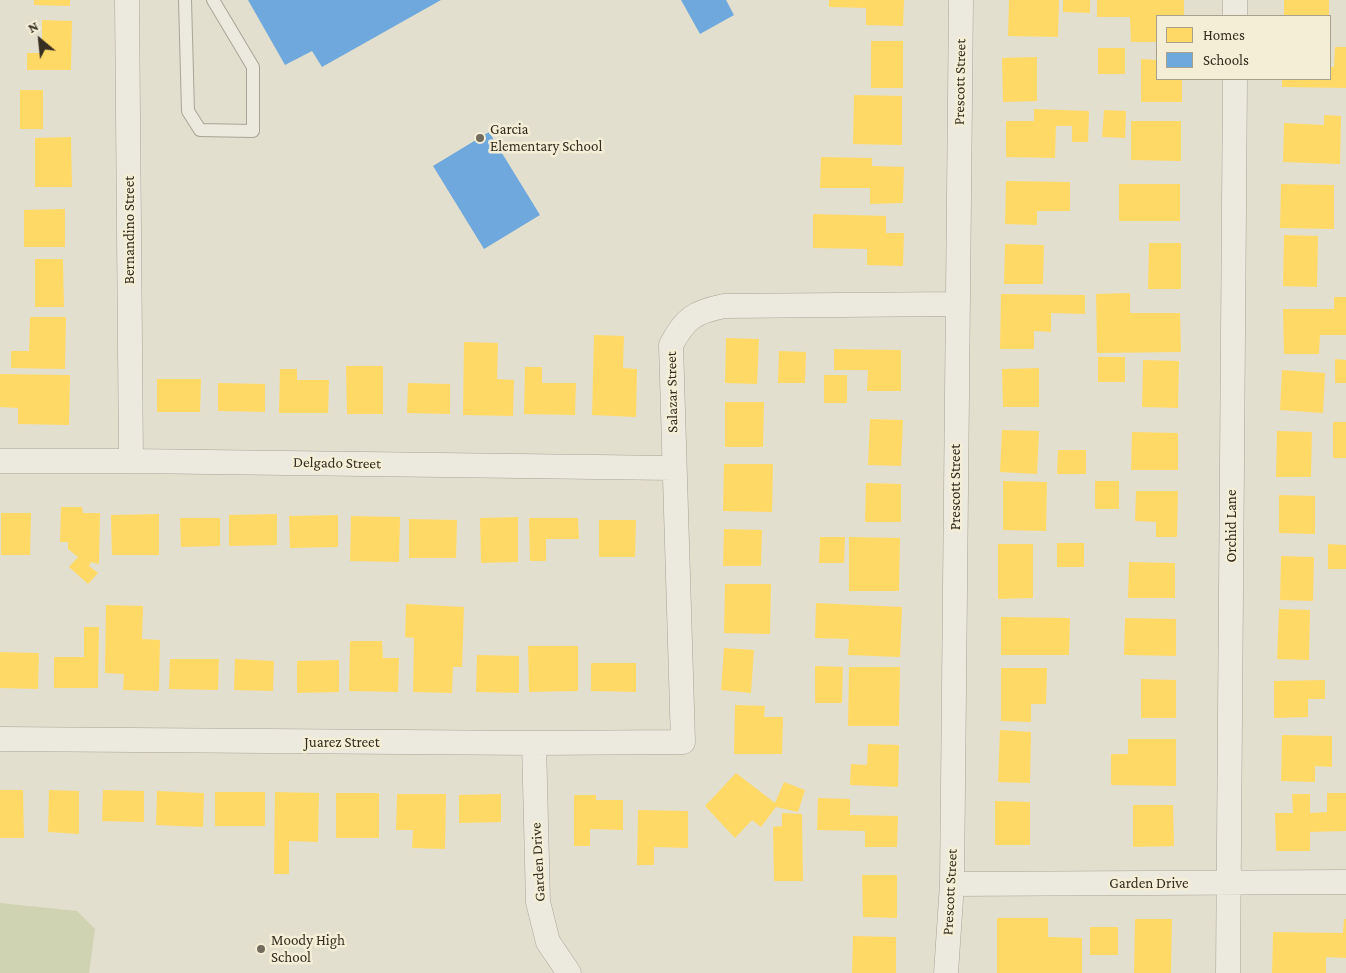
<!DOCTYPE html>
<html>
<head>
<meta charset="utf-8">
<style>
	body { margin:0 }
	#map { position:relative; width:1346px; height:973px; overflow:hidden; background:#e3dfce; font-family:"Crimson Pro",serif }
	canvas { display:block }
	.legend { position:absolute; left:1156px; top:15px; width:175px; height:65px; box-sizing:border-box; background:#f3eed5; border:1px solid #a7a18d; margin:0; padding:6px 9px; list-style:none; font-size:15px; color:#362d20 }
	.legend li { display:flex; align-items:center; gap:10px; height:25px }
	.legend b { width:25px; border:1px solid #a7a18d }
	.north { position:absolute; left:15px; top:15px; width:50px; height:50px; -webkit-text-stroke:4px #f3eed5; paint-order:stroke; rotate:332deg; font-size:14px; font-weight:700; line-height:20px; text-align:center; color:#362d20 }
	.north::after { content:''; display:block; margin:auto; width:18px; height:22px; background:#362d20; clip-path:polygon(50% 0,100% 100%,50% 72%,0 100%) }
</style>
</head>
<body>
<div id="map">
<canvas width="1346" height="973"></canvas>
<ul class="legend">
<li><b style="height:14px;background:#ffd966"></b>Homes</li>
<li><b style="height:14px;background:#6fa8dc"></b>Schools</li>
</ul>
<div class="north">N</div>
</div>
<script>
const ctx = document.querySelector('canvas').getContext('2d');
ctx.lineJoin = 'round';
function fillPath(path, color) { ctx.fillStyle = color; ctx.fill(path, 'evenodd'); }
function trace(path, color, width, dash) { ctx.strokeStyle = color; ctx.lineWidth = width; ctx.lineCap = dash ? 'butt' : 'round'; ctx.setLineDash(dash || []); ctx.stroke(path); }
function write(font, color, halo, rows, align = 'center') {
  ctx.font = font + ' "Crimson Pro",serif'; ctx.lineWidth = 5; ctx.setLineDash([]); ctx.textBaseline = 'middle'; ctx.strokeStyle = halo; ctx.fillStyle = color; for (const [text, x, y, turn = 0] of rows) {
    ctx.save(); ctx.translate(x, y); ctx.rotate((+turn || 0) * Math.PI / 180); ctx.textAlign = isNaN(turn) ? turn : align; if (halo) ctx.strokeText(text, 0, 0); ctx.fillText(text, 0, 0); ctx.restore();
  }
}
fillPath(new Path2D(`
	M0,903L77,911L95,929L89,973H0Z`), '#cfd3b1');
fillPath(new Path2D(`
	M34,0H70V6L34,5Z
	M829,0H904L903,26L866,25V8L829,7Z
	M1009,0H1059L1058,37L1008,36Z
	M1063,0H1090V13L1063,12Z
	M1097,0H1184V16H1157V42H1131L1130,17H1097Z
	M1284,0H1329V16H1284Z
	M42,20L72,21L71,70H27V53H42Z
	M871,41H903V88H871Z
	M1335,47H1346V88L1282,87V79H1330V67H1334Z
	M1098,48H1125V74H1098Z
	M1037,57V101L1003,102L1002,58Z
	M1141,59L1157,60V79H1182V102H1141Z
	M20,90H43V129H20Z
	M854,95L902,96V145L853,144Z
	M1034,109L1089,111L1088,142H1072V126H1056L1055,158L1006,157V121H1034Z
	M1104,110L1126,111L1125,138L1102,137Z
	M1324,115L1341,116L1340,164L1283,162L1284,123L1324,125Z
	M1131,121H1181V161L1131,160Z
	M71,137L72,187H35V138Z
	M821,157L872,158V166L904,167L903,203L870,204V188H820Z
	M1006,181L1070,182V211H1037V225L1005,224Z
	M1119,184H1180V221H1119Z
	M1281,184L1334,185V229L1280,228Z
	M65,209V247H24V210Z
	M813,214L886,216V233H904L903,266L867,265V249L813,248Z
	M1284,235L1318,236L1317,287L1283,286Z
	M1149,243H1181V289H1148Z
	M1005,244L1044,245L1043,284H1004Z
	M35,259H63L64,307H35Z
	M1130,293V313H1180L1181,352L1097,353L1096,294Z
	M1001,294L1085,295V314L1051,313V332L1034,331V349H1000Z
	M1334,297H1346V335H1320L1319,354H1284L1283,309H1334Z
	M30,317H66L65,369L11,368V351H29Z
	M594,335L624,336L623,368L637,369L636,417L592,415Z
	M726,338L759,339L757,384L725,383Z
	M464,342L498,343L497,379L514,380L513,416L463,415Z
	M834,349L901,350V391H867L868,370H834Z
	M779,351L806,352L805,383H778Z
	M1098,357H1125V382H1098Z
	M1335,359L1346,360V383H1335Z
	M1143,360L1179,361L1178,408L1142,407Z
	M346,366H383V414H347Z
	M525,367H542V383H576L575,415L524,414Z
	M1039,368V407H1003L1002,369Z
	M280,369H297V380H329L328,413H279Z
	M1282,370L1325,373L1323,413L1280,410Z
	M0,374L70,375L69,425L18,424V408L0,407Z
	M824,375H847V403H824Z
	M157,379H201L200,412H157Z
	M218,383L265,384V412L218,411Z
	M408,383L450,384V414L407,413Z
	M725,402H764L763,447H725Z
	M870,419L903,420L901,466L868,465Z
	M1333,422H1346V458H1333Z
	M1002,430L1039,431L1037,474L1000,472Z
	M1277,431L1312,432L1311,477H1276Z
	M1132,432L1178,433V470H1131Z
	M1058,450H1086V474H1057Z
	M724,464H773L772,512L723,511Z
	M1003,481L1047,482L1046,531L1003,530Z
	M1095,481H1119V509H1095Z
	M866,483L901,484V522H865Z
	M1136,491H1178L1177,537H1156V522L1135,521Z
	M1279,495L1315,496V534L1279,533Z
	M61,507H82L83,513H100L99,564L91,562L89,566L98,573L88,584L69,567L78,557L68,549V542H60Z
	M1,513H31L30,555H1Z
	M159,514V555H112L111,515Z
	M277,514V545L229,546V515Z
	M338,515V547L290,548L289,516Z
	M351,516L400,517L399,562L350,561Z
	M518,517V562L481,563L480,518Z
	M180,518H220V546L181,547Z
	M529,518H578L579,539H546V561H530Z
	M409,519L457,520L456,558H409Z
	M599,520H636L635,557H599Z
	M724,529L762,530L761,566H723Z
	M820,537H845L844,563H819Z
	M849,537L900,538L899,591H849Z
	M1057,543H1084V567H1057Z
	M998,544H1033V598L998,599Z
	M1328,544L1346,545V569H1328Z
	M1281,556L1314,557L1313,601L1280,600Z
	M1129,562L1175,563V598H1128Z
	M725,584H771L770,634L724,633Z
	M816,603L902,607L900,657L848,655L849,639L815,638Z
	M406,604L464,607L462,667H453L452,693L413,692L414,638L405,637Z
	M106,605L143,606L142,639L160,640L159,691L123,690L124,674L105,673Z
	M1279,609L1310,610L1309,660L1277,659Z
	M1001,617L1070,618L1069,655H1001Z
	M1125,618L1176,619V656L1124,655Z
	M84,627H99L98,688H54V657H84Z
	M350,641H382L383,658H399L398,692L349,691Z
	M528,646H578V691L529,692Z
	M724,648L754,650L751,693L721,690Z
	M0,652L39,653L38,689L0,688Z
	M477,655L519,656V693L476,692Z
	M170,659H219L218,690L169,689Z
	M235,659L274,661L273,691L234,690Z
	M339,660V692L297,693V661Z
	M591,663H636V692L591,691Z
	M815,666L843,667L842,703H815Z
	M849,667H900L899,726H848Z
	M1001,668H1047L1046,704H1031V722L1001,721Z
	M1141,679L1176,680V718H1141Z
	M1325,680V699H1308V717L1274,718V681Z
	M735,705L765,706L764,717H783L782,754H734Z
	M1000,730L1031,732L1030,783L998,782Z
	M1282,735L1332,736V767L1315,766V782L1281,781Z
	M1128,739H1176V786L1111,785V754H1128Z
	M868,744L899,745L898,787L850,785L851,764L867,765Z
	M736,773L775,803L784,782L805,790L798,812L776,807L761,827L752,820L735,838L705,806Z
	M0,790H23L24,838H0Z
	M49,790L79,791V834L48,832Z
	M103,790L144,791V822L102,821Z
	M157,791L204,793L203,827L156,825Z
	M215,792H265V826H215Z
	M275,792L319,793L318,842L289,841V874H274Z
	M336,793H379V838H336Z
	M1327,793H1346V831L1310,832V851H1276L1275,813H1293L1292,794H1310V813L1327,812Z
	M397,794H446L445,849L412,848L413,830H396Z
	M501,794V822L459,823V795Z
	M574,795H596V800H623V830L590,829V846H574Z
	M818,798L850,799V815L898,816L897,847H865V831L817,830Z
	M995,801L1030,802V845H995Z
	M1133,805H1173L1174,846L1133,847Z
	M638,810L688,811V848L654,847V865H637Z
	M782,813L802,814L803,881H774L773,827L782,826Z
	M862,875H897V918L863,917Z
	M997,918H1048V937L1082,938V973H997Z
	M1135,919H1172L1171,973H1134Z
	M1344,919H1346V958L1326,957V973H1272L1273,932L1343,933Z
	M1090,927H1118V955H1090Z
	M853,936L896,937V973H852Z`), '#ffd966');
fillPath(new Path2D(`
	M248,0H441L322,67L312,51L285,65Z
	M681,0H726L734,15L700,34Z
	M489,132L540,215L484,249L433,166Z`), '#6fa8dc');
const service = new Path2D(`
	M185,0L188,111L200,130L253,131V67L213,0`);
const minor = new Path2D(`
	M127,0L131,461
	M1235,16V0
	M0,461H131L673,468
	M0,739L534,743L683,742L671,345C685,318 695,312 724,306L956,304
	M534,743L538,902L548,942L569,973
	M952,884L1346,882
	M946,973L952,884L961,0
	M1228,973L1235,79`);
trace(service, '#a8a497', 14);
trace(minor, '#a8a497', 25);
trace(service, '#ece9df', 12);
trace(minor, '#ece9df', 24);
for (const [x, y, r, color] of [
	[480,138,5,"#736b5d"],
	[261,949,5,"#736b5d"]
]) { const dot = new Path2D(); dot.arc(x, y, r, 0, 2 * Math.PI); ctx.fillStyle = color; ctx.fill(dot); trace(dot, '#f3eed5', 2); }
write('15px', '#362d20', '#f3eed5', [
	["Prescott Street",960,82,-89],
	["Bernandino Street",129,230,-90],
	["Salazar Street",672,392,-91],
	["Delgado Street",337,463,1],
	["Prescott Street",955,487,-90],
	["Orchid Lane",1231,526,-90],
	["Juarez Street",342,742],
	["Garden Drive",538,862,-93],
	["Garden Drive",1149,883],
	["Prescott Street",950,892,-87]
]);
write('15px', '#362d20', '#f3eed5', [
	["Garcia",490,129],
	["Elementary School",490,146],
	["Moody High",271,940],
	["School",271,957]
], 'left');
</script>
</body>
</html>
